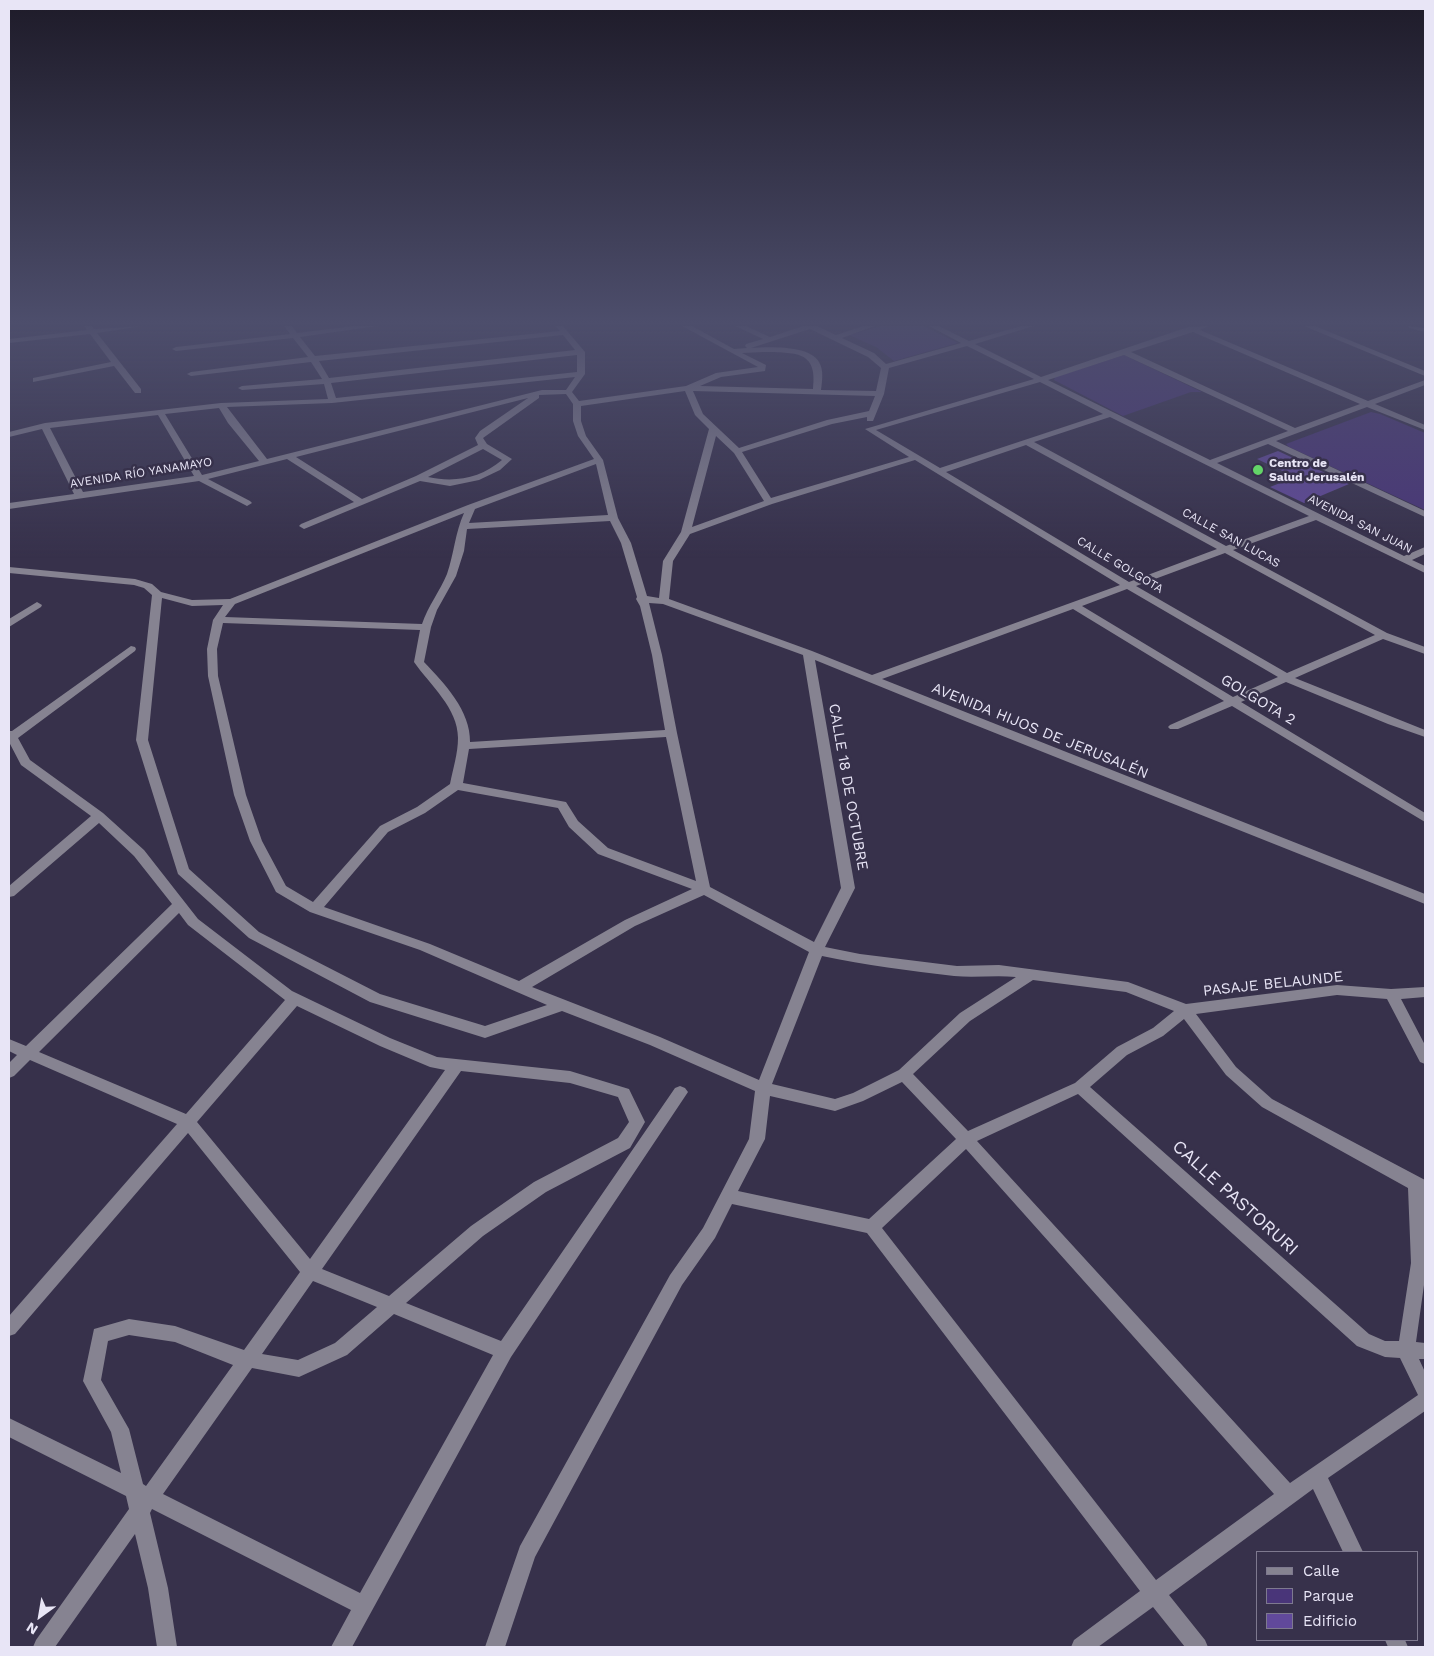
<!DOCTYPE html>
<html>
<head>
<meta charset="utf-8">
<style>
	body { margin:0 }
	#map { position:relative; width:1434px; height:1656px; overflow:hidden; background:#37314b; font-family:"Work Sans",sans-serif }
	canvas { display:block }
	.frame { position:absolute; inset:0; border:10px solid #e8e5f6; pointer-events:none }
	.legend { position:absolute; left:1256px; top:1551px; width:162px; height:90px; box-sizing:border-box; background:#37314b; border:1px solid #7e798f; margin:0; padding:6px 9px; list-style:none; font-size:15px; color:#e8e5f6 }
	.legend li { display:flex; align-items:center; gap:10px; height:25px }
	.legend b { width:25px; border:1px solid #7e798f }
	.north { position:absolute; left:15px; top:1591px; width:50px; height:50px; -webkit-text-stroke:4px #37314b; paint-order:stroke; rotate:212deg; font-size:14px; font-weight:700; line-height:20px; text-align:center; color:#e8e5f6 }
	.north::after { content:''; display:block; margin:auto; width:18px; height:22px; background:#e8e5f6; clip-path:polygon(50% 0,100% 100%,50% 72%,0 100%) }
</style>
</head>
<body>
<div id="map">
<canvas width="1434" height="1656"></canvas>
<div class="frame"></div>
<ul class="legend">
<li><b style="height:6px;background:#868391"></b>Calle</li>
<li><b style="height:14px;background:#493579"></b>Parque</li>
<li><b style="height:14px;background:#61499b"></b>Edificio</li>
</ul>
<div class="north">N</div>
</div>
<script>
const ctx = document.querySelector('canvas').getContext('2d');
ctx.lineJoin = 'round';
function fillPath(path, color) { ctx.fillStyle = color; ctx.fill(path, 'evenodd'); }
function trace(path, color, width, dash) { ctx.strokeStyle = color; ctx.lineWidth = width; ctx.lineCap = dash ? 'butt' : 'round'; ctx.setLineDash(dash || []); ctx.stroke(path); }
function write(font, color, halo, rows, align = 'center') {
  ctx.font = font + ' "Work Sans",sans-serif'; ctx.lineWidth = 5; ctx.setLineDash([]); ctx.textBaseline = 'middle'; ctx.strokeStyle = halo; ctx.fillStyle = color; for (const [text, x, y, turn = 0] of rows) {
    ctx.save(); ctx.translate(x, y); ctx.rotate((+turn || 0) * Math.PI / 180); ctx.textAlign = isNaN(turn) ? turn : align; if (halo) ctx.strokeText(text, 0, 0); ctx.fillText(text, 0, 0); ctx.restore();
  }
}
fillPath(new Path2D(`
	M880,326H924L958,343L894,361L876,347L849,335Z
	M1124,355L1202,392H1191L1123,416L1054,380L1055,377Z
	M1371,412L1380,414L1425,433V510L1289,447L1286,444Z`), '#493579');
fillPath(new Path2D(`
	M1278,451L1349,484L1304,503L1270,487L1295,477L1257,459Z`), '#61499b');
fillPath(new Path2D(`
	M84,326H92L94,329L144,326L97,333L141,389V393H135L114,366L33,382V378L111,362L90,334L9,343V339L87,330Z
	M284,326H292L297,333L353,326H378L300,337L315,356L560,331L555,326H563L585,352V374L572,392L579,401L686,386L716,373L758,367L682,326H692L734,349L747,348L745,346L746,344L763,339L735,326H746L770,337L803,326H817L836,335L863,326H875L842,338L874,353L886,364L961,343L929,326H939L969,341L1021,326H1034L975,344L1041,377L1188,327L1209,326L1200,330L1368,401L1425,380V385L1375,404L1425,425V430L1367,407L1276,441L1425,511V517L1268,444L1217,463L1404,556L1425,547V554L1412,560L1425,566V573L1316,520L1233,550L1387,633L1425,647V654L1383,639L1295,678L1425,730V737L1388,724L1286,682L1241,702L1425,813V822L1232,706L1178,729H1170L1168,727L1170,725L1224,701L1073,609L882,679L1425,894V904L965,721L815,660L855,888L825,947L860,954L957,966L999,965L1128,982L1186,1004L1337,985L1391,989L1425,987V997L1401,999L1425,1045V1064L1420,1062L1387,999L1337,995L1196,1014L1236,1067L1272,1099L1425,1180V1278L1416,1342L1425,1343V1359H1419L1425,1372V1411L1328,1478L1363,1552H1343L1313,1489L1169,1595L1205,1640L1208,1647H1185L1153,1607L1098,1647H1071L1074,1640L1140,1591L867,1233L732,1204L715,1238L682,1285L535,1557L505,1647H485L520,1546L670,1275L703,1228L749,1139L755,1091L650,1045L562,1011L485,1038L370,1002L249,938L178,874L136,740L152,595L144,588L134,585L9,573V567L135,579L152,584L161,592L192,600L230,599L468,505L594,459L578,436L573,421V404L566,394L539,395V398L483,438L487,444L512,459L500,470L479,480L450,486L420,481L304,529L299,526L301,524L354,502L287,459L208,479L250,501L252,503L247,506L199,481L9,509V503L74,494L42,429L9,437V432L45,423L221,403L328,399L324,384L242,390L238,388L242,386L322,379L311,362L191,376L187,374L191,372L308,357L293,338L176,351L172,349L176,347L290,334ZM810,329L868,357L881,368L876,391L821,390C822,381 824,370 819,362C809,345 769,347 751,348ZM1193,332L1360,404L1295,428L1131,352ZM563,335L575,350L329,378L319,361ZM967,346L1034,379L865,429L909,457L771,498L742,452L832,424L867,417V421H873L884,394L889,368ZM763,352C795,353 818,350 813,389L700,386L721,377L765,371L766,365L742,353ZM577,355V372L336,398L331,383ZM1124,355L1288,431L1210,460L1048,380ZM575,377L566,390H542L267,459L227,407L332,403ZM1040,382L1103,414L940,468L876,430ZM685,391L695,415L709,429L681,532L663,561L659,598L647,596L631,543L618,518L603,460L586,436L581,421V406ZM693,391L875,396L869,411L827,420L739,448L703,414ZM528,398L480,431L475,438L478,445L416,476L362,499L296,457ZM219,408L228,423L259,461L202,475L165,414ZM158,415L194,476L83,492L50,428ZM1110,417L1309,516L1226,546L1034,442ZM716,436L734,453L764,501L692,527ZM1026,445L1217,549L1129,582L946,472ZM483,449L502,460C481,478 455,483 428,477ZM915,460L1120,585L872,675L812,651L669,599L673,561L690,534L772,504ZM596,464L608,515L469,523L475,509ZM464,513C455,533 454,554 447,574C440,591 428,606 422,624L225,617L235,604ZM610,521L621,543L637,597L636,599L640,606L652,655L665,730L470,742C471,711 444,683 424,662L431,627L437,610L456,576L464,551L467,529ZM1225,553L1375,635L1287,673L1136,586ZM1127,589L1278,677L1233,697L1082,606ZM162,598L192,606L223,605L213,620L207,649L208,676L234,795L250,841L276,892L310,912L420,950L547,1005L485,1026L380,994L259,932L189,869L148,740ZM649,603L663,604L803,655L841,888L814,942L710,887L677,733L662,655ZM223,623L420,630L414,662C430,685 458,708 458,738C458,753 453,769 450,784L417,807L380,826L313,902L286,886L262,841L246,795L218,676L217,649ZM666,737L696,881L608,848L578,821L566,802L463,783L469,749ZM458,790L558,808L569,827L598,854L692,889L625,920L519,981L430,944L324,907L388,832L425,813ZM704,895L809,952L759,1080L660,1037L532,987L635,926ZM822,956C865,965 910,971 954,976C975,978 995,975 1016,977L960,1013L899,1070L853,1093L835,1099L772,1084ZM1033,980L1126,992L1174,1011L1153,1028L1117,1047L1075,1083L968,1131L913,1074L970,1021ZM1184,1019L1226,1075L1262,1107L1408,1188L1411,1263L1399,1341H1385L1369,1334L1090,1087L1127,1055L1163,1036ZM902,1082L956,1139L869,1219L738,1191L765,1139L770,1096L835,1111L863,1101ZM1078,1094L1357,1346L1385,1357L1400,1358L1418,1395L1290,1483L977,1141ZM966,1149L1274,1494L1156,1580L882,1228Z
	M1304,326H1315L1425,371V376Z
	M1408,326L1425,328V332L1409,328Z
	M37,602L42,605L41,607L9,627V619Z
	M131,646L135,647L136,649L135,651L18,738L30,760L103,813L144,850L198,919L292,991L390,1038L437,1057L570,1071L629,1089L645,1122L630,1148L546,1192L483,1236L406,1303L501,1341L675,1088L680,1086L685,1088L688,1092L511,1357L352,1647H331L351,1610L152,1509L150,1513L168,1588L177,1647H157L148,1588L135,1534L55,1647H33L36,1640L129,1509L126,1496L9,1437V1418L121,1473L111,1432L83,1381L94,1329L129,1319L175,1326L244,1350L300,1272L188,1133L15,1334L9,1336V1316L177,1124L30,1060L14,1076L9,1078V1063L17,1055L9,1051V1039L26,1046L172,904L134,856L99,823L14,896L9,897V886L91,816L21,765L9,742V731H12ZM179,913L188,925L285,1000L186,1114L39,1052ZM297,1006L380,1046L430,1067L445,1070L310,1259L197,1122ZM461,1071L570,1083L618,1097L629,1122L618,1138L534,1182L471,1226L389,1296L322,1269ZM313,1281L377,1307L335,1343L298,1360L262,1354ZM394,1314L493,1355L360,1593L163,1494L252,1368L299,1377L347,1355ZM129,1335L175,1342L233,1365L146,1486L143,1484L129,1429L101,1380L108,1341Z
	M1385,1640H1405L1408,1647H1388Z`), '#868391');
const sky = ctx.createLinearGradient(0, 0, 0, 558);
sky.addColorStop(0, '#1e1b29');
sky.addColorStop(0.58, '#4d4e6c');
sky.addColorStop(1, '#4d4e6c00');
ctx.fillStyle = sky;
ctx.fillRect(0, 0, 1434, 558);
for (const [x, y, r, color] of [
	[1258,470,6,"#63d468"]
]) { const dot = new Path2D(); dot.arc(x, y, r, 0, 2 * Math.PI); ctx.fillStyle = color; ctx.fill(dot); trace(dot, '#37314b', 2); }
write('bold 12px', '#e8e5f6', '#37314b', [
	["Centro de",1269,463],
	["Salud Jerusalén",1269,477]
], 'left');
write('12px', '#e8e5f6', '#37314b', [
	["AVENIDA RÍO YANAMAYO",141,473,-9],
	["AVENIDA SAN JUAN",1360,524,27],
	["CALLE SAN LUCAS",1231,538,29],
	["CALLE GOLGOTA",1120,565,31]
]);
write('15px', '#e8e5f6', '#37314b', [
	["GOLGOTA 2",1258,700,31],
	["AVENIDA HIJOS DE JERUSALÉN",1040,731,22],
	["CALLE 18 DE OCTUBRE",848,787,80],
	["PASAJE BELAUNDE",1273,984,-6]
]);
write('18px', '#e8e5f6', '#37314b', [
	["CALLE PASTORURI",1235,1198,42]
]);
</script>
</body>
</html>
